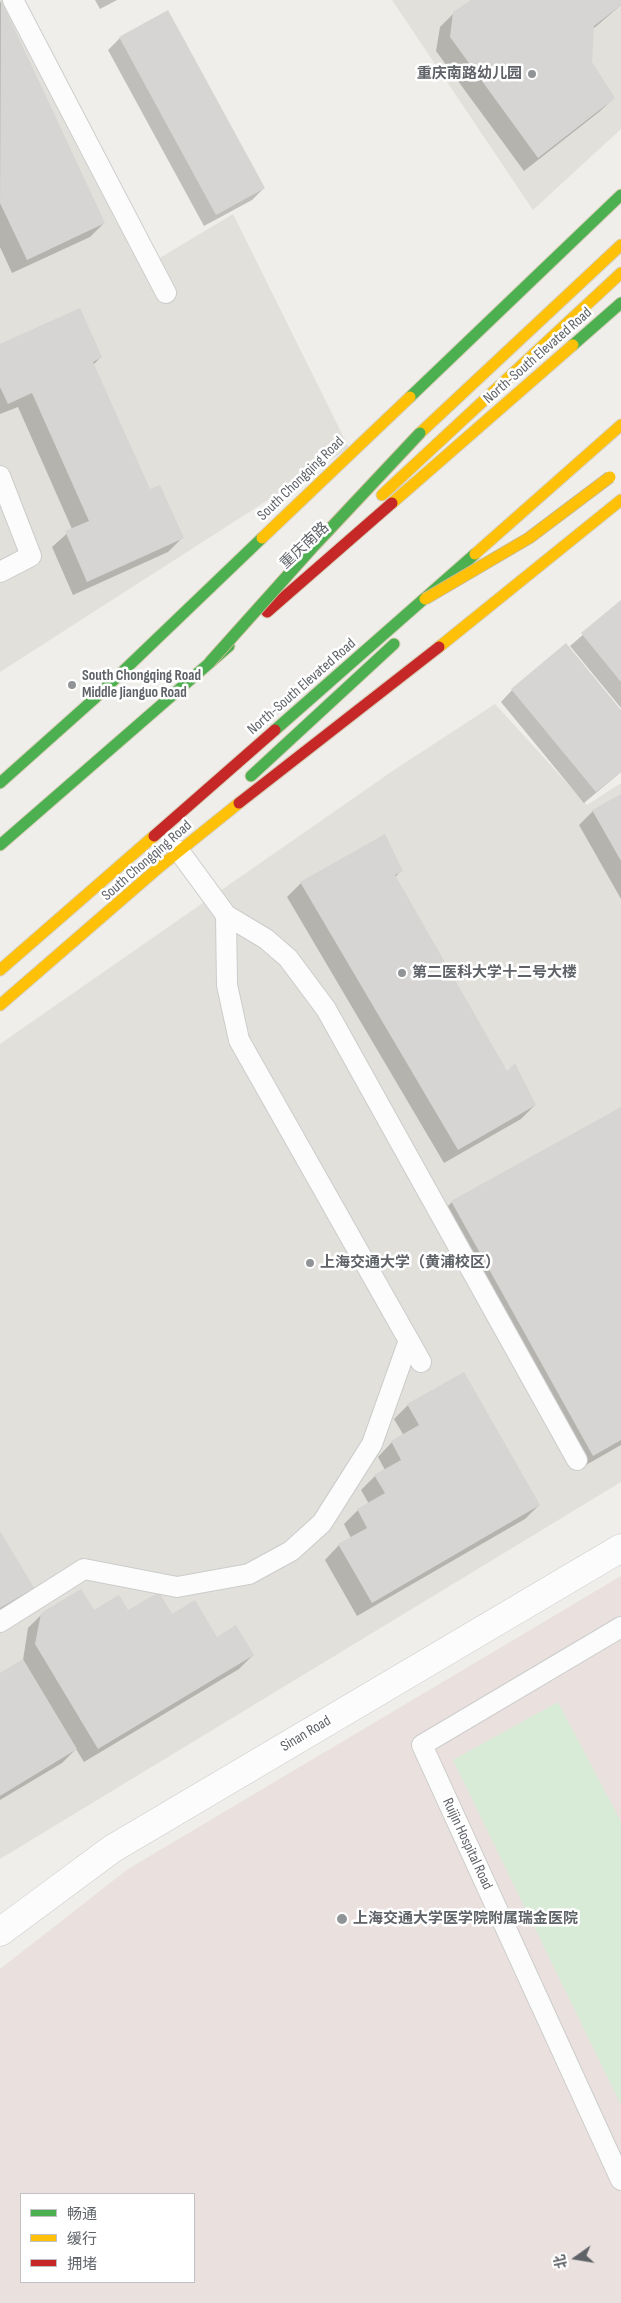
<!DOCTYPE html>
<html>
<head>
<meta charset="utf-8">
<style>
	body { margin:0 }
	#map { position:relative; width:621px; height:2303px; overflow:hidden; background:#efeeea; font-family:"Sofia Sans Condensed","Noto Sans SC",sans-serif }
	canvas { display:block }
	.legend { position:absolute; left:20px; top:2193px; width:175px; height:90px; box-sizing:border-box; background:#fff; border:1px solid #bfc1c3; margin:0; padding:6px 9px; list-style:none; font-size:15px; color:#5f6368 }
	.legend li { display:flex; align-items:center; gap:10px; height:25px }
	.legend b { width:25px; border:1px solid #bfc1c3 }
	.north { position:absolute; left:551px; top:2233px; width:50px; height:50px; -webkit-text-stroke:4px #fff; paint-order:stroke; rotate:257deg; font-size:14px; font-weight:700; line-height:20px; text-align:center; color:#5f6368 }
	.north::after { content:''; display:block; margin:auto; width:18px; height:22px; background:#5f6368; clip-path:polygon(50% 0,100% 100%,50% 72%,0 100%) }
</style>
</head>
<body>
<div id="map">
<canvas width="621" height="2303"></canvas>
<ul class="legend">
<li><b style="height:6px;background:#4caf50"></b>畅通</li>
<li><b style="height:6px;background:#ffc107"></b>缓行</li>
<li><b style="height:6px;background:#c62828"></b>拥堵</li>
</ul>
<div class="north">北</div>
</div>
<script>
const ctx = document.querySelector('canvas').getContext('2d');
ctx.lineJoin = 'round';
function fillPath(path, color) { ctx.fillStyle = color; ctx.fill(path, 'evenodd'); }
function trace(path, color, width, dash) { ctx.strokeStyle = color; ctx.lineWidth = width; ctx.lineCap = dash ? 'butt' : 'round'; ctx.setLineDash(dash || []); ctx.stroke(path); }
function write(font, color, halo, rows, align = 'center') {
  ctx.font = font + ' "Sofia Sans Condensed","Noto Sans SC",sans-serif'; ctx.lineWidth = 5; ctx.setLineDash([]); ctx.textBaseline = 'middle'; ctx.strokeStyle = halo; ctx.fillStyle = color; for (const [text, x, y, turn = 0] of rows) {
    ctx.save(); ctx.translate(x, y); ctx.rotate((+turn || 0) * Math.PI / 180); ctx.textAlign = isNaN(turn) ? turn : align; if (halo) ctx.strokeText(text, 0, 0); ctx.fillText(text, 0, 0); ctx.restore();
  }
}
fillPath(new Path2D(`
	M0,0H22L158,259L233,214L349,448L0,672Z
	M392,0H621V129L533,210Z
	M495,704L587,805L621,783V1482L0,1859V1044L394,770Z`), '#e2e0da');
fillPath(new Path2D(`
	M621,1576V2303H0V1969L128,1869ZM21,2194H194V2282H21Z`), '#eae0de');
fillPath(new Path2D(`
	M558,1702L621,1822V2105L453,1760Z`), '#d8ebd6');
fillPath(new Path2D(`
	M95,0H117L100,9Z
	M474,0H621V5L593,29L591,63L614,98L599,112L524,171L436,51L440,27L454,13Z
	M0,1L104,223L90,237L12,273L0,247Z
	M120,38L264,188L252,200L204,226L108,50Z
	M0,346L101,357L93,365L149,491L182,538L168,552L73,595L52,547L72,529L18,407L0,414Z
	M621,602V708L570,646Z
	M512,690L621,712V772L584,803L501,702Z
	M621,795V899L579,825L593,811Z
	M402,870L395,877L507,1073L535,1105L521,1119L444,1163L287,897L301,883Z
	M621,1108V1445L579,1469L438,1216L452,1202Z
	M408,1405L539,1505L525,1519L357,1616L325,1560L339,1545L351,1538L344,1524L358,1510L369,1504L361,1490L375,1476L385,1470L378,1457L392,1442L404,1436L394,1419Z
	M0,1533L33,1587L19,1601L0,1613Z
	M128,1612L172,1616L253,1655L239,1669L84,1762L76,1749L62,1763L0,1800V1674L23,1660L28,1628L42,1614Z`), '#0003');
fillPath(new Path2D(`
	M1,0L105,223L27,260L0,203Z
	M471,0H621V5L594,26L592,62L615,98L538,158L450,37L453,12Z
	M168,10L265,188L216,215L119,37Z
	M80,308L102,357L93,362L150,489L160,485L184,538L87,582L65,531L89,521L32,393L8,404L0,387V344Z
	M621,600V682L581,633Z
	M566,643L621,710V772L596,792L511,689Z
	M621,794V861L592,810Z
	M385,834L403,871L395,875L507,1071L515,1063L536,1105L458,1150L300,882Z
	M621,1107V1440L593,1456L451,1201Z
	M464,1372L540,1505L372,1603L338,1544L367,1528L357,1509L385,1493L374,1475L401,1460L391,1441L419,1425L407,1404Z
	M0,1531L34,1588L0,1608Z
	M81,1589L94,1610L119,1595L128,1610L159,1592L172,1614L195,1600L217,1637L236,1625L254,1655L98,1749L35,1644L41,1613Z
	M23,1659L77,1749L0,1796V1673Z`), '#d6d5d3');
const lane = new Path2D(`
	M13,0L166,293
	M0,476L31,556L0,572
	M179,851L226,915L266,939L288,958L326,1009L577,1460
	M226,915L227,985L239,1040L421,1362
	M0,1622L84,1569L177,1587L249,1574L291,1551L322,1523L372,1444L409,1340
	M621,1627L422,1745L621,2180`);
const street = new Path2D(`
	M0,1932L112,1849L621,1548`);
const fast = new Path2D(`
	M573,345L621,303
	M410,397L621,195
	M275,730L475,554
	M251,776L394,644
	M0,783L93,700L262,538
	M0,845L229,646`);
const slow = new Path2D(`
	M420,433L621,245
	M382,495L621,273
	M392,503L573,345
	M262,538L410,397
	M475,554L621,425
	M439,647L621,500
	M0,970L154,836
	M0,1005L157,869L239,803`);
const jam = new Path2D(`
	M267,612L392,503
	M239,803L439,647
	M154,836L275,730`);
trace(lane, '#cbcccc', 22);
trace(street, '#cbcccc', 29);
trace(fast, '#d7ceb8', 13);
trace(slow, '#d7ceb8', 13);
trace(jam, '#d7ceb8', 13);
trace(lane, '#fdfcfc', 20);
trace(street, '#fdfcfc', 28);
trace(fast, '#4caf50', 11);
trace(slow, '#ffc107', 11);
trace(jam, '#c62828', 11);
const fastBridge = new Path2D(`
	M210,662L313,547L420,433`);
const slowBridge = new Path2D(`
	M425,599L529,538L610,477`);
trace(fastBridge, '#c8b996', 13, []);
trace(slowBridge, '#c8b996', 13, []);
trace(fastBridge, '#4caf50', 11);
trace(slowBridge, '#ffc107', 11);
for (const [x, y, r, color] of [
	[532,74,5,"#919496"],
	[72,685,5,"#919496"],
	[402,973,5,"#919496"],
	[310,1263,5,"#919496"],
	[342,1919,6,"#919496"]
]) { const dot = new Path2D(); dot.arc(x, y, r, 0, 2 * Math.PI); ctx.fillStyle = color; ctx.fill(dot); trace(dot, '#fff', 2); }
write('bold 15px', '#5f6368', '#fff', [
	["重庆南路幼儿园",522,74,"right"],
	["South Chongqing Road",82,676],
	["Middle Jianguo Road",82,693],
	["第二医科大学十二号大楼",412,973],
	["上海交通大学（黄浦校区）",320,1263],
	["上海交通大学医学院附属瑞金医院",353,1919]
], 'left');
write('15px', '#5f6368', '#fff', [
	["North-South Elevated Road",538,356,-41],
	["South Chongqing Road",301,479,-44],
	["重庆南路",305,546,-43],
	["North-South Elevated Road",302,687,-41],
	["South Chongqing Road",147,861,-41],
	["Sinan Road",306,1734,-31],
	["Ruijin Hospital Road",467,1844,65]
]);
</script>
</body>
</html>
